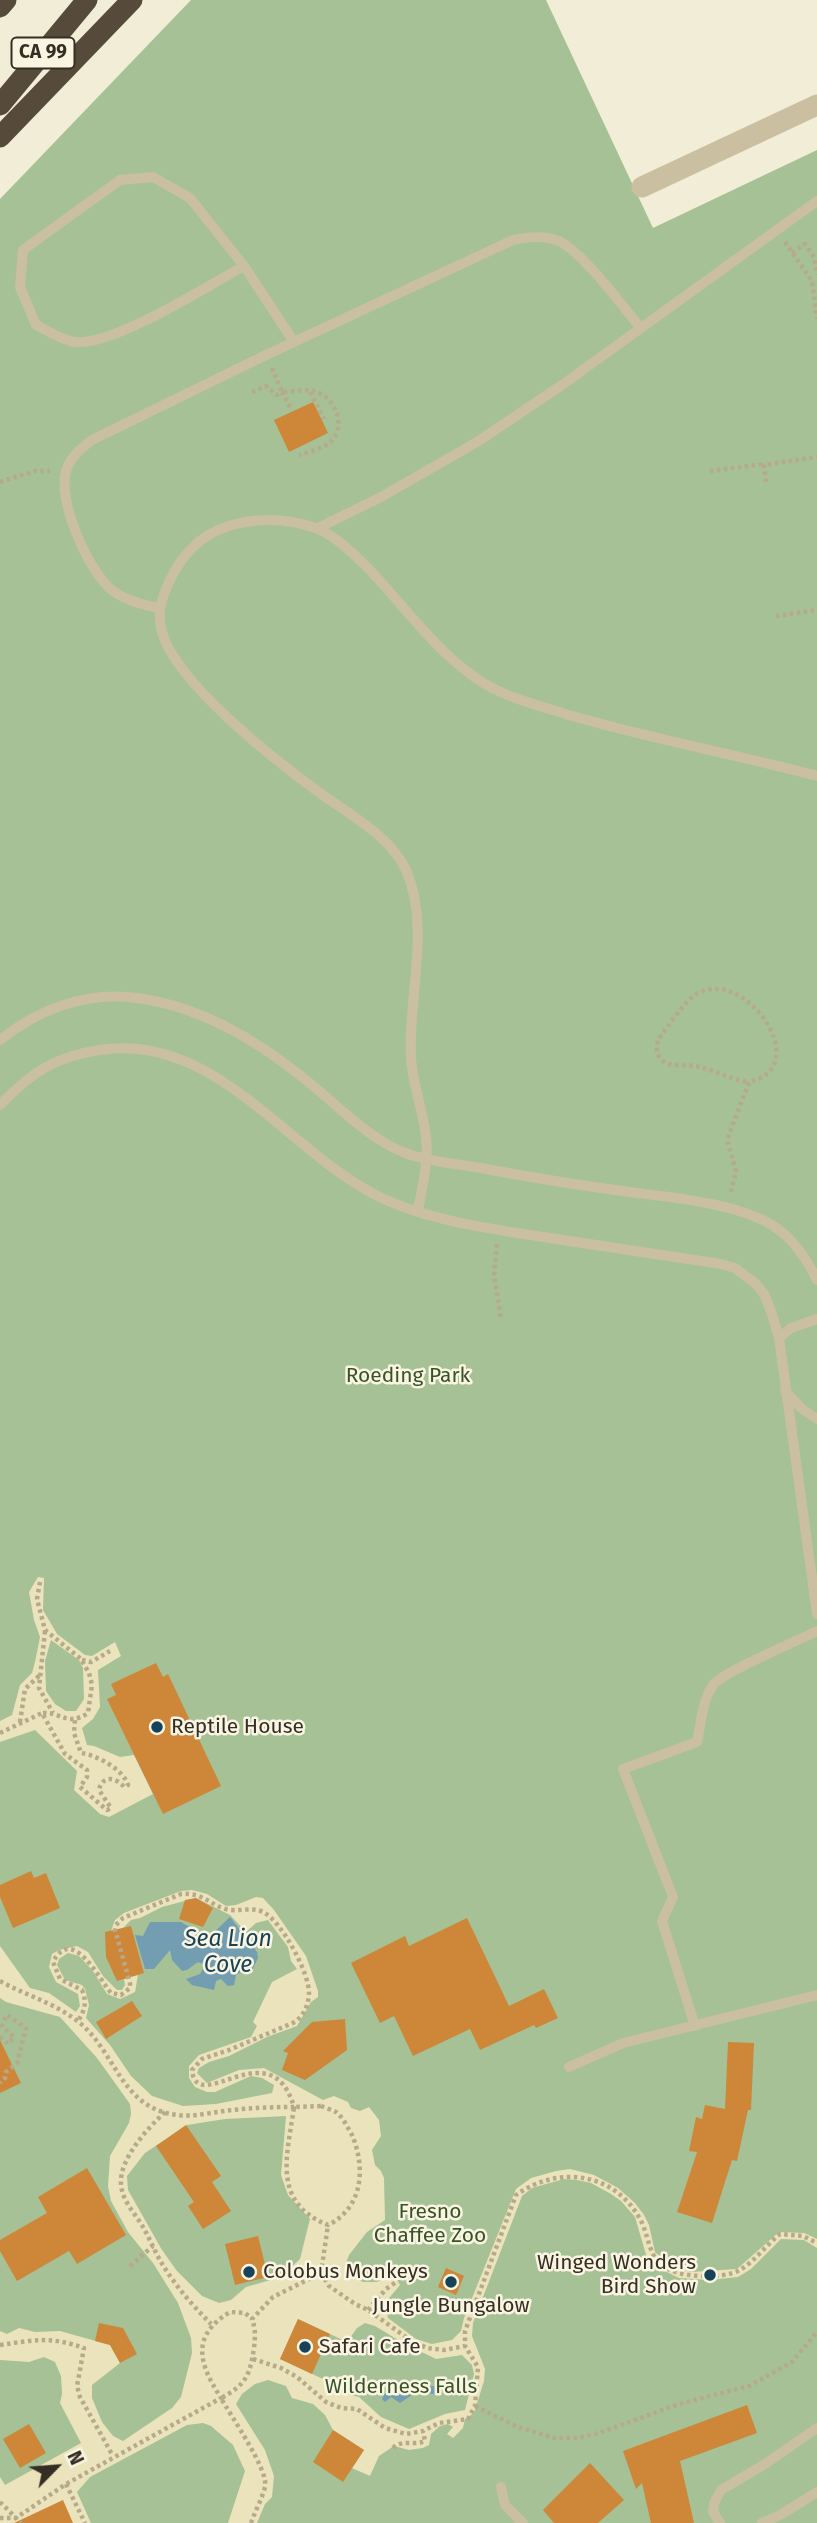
<!DOCTYPE html>
<html>
<head>
<meta charset="utf-8">
<style>
	body { margin:0 }
	#map { position:relative; width:817px; height:2523px; overflow:hidden; background:#f2edd6; font-family:"Fira Sans",sans-serif }
	canvas { display:block }
	.north { position:absolute; left:21px; top:2432px; width:70px; height:70px; -webkit-text-stroke:5px #faf5e2; paint-order:stroke; rotate:65deg; font-size:19px; font-weight:700; line-height:28px; text-align:center; color:#342e24 }
	.north::after { content:''; display:block; margin:auto; width:24px; height:32px; background:#342e24; clip-path:polygon(50% 0,100% 100%,50% 72%,0 100%) }
</style>
</head>
<body>
<div id="map">
<canvas width="817" height="2523"></canvas>
<div class="north">N</div>
</div>
<script>
const ctx = document.querySelector('canvas').getContext('2d');
ctx.lineJoin = 'round';
function fillPath(path, color) { ctx.fillStyle = color; ctx.fill(path, 'evenodd'); }
function trace(path, color, width, dash) { ctx.strokeStyle = color; ctx.lineWidth = width; ctx.lineCap = dash ? 'butt' : 'round'; ctx.setLineDash(dash || []); ctx.stroke(path); }
function write(font, color, halo, rows, align = 'center') {
  ctx.font = font + ' "Fira Sans",sans-serif'; ctx.lineWidth = 5; ctx.setLineDash([]); ctx.textBaseline = 'middle'; ctx.strokeStyle = halo; ctx.fillStyle = color; for (const [text, x, y, turn = 0] of rows) {
    ctx.save(); ctx.translate(x, y); ctx.rotate((+turn || 0) * Math.PI / 180); ctx.textAlign = isNaN(turn) ? turn : align; if (halo) ctx.strokeText(text, 0, 0); ctx.fillText(text, 0, 0); ctx.restore();
  }
}
fillPath(new Path2D(`
	M191,0H546L653,228L817,150V2523H0V199Z`), '#a6c195');
fillPath(new Path2D(`
	M38,1577L44,1578L43,1610L57,1634L85,1655L92,1656L115,1642L121,1656L98,1670L100,1707L93,1719L82,1728L87,1745L94,1746L120,1757L134,1755L153,1794L109,1817L100,1814L74,1790L77,1771L35,1730L0,1742V1721L12,1715L20,1685L32,1673L35,1662L40,1637L34,1620L29,1592ZM51,1640L79,1660L83,1668L84,1699L76,1711H66L55,1704L46,1691L45,1661Z
	M192,1890L207,1894L226,1906L236,1905L256,1897L263,1898L274,1910L306,1956L318,1991V1997L311,2002L297,2026L267,2037L229,2056L209,2062L199,2068L197,2073L207,2083L239,2070L264,2068L323,2100L334,2096L348,2102L351,2108L360,2111L369,2107L379,2120L381,2136L372,2150L375,2165L381,2171L384,2178L385,2220L367,2232L349,2255L345,2266L347,2275L363,2282H377L393,2273L400,2285L385,2303L388,2318L416,2339L432,2344L452,2340L461,2331L464,2318L516,2189L531,2178L556,2171L570,2169L594,2175L618,2188L635,2203L644,2215L649,2225L655,2252L671,2266L691,2272L737,2269L779,2232L804,2233L813,2237L817,2239V2248L804,2240L781,2239L751,2269L738,2277L710,2280L679,2278L655,2266L647,2258L635,2217L621,2201L611,2194L591,2183L577,2180L564,2179L532,2188L522,2196L473,2323L472,2336L485,2369L484,2381L474,2413L465,2419L463,2428L453,2438L447,2434L453,2427L448,2424L440,2426L431,2434L429,2445L423,2448L409,2450L394,2446L379,2456L370,2476L352,2468L364,2450L333,2430L325,2415L313,2404L292,2398L286,2386L268,2380L255,2384L242,2394L236,2404L265,2450L274,2476L272,2497L265,2504L257,2523H228L245,2471L233,2445L211,2426L203,2423L187,2425L90,2477L77,2492L91,2523H0V2477L5,2485L81,2443L60,2403L62,2394L61,2376L55,2362L44,2357L29,2362L0,2360V2331L7,2334L19,2328L35,2332L60,2331L110,2345L120,2363L92,2385V2398L102,2422L113,2436L123,2441L172,2408L181,2397L192,2353L191,2338L178,2303L153,2263L128,2232L111,2201L108,2186L110,2156L129,2123L131,2114L130,2104L97,2058L60,2017L6,2002L0,1998V1946L30,1988L49,1993L76,2012L80,2006L78,1994L56,1982L49,1967L52,1954L59,1950L77,1946L88,1952L103,1976L117,1990H122L125,1985L124,1979L138,1975L135,1992L120,1999L107,1994L93,1971L79,1956L68,1953L59,1959L57,1965L65,1980L82,1985L85,1989L89,2005L86,2018L110,2045L131,2076L152,2096L183,2106L216,2104L272,2093L274,2085L262,2078L251,2076L215,2092H207L195,2087L189,2078V2066L199,2055L251,2037L257,2026L253,2022L272,1982L297,1969L291,1961L288,1947L268,1920L256,1923L246,1932L230,1915L196,1898L162,1907L140,1918L131,1920L122,1929L111,1931L115,1920L124,1913L181,1891ZM286,2116L281,2175L288,2195L310,2219L300,2259L281,2277L246,2287L231,2300L219,2303L202,2296L177,2271L162,2250L128,2190L127,2176L145,2153L187,2125L225,2119ZM298,2319L347,2342L357,2328L365,2323L375,2326L403,2343L436,2359L462,2355L472,2365L474,2374L465,2410L445,2414L409,2429L381,2417L359,2397L335,2391L328,2388L323,2379L280,2359Z`), '#ebe3bb');
fillPath(new Path2D(`
	M230,1917L257,1952L258,1958L252,1970L246,1969L236,1975L234,1985L228,1986L221,1979L216,1981L214,1990L192,1985L186,1979L200,1974L205,1965L198,1962L187,1970L182,1971L172,1960L170,1950L154,1969H145L135,1935L143,1936L150,1922H181L208,1938Z
	M438,2386L436,2394L415,2393L400,2403L391,2397L385,2402L382,2399L385,2393L398,2396L409,2388Z`), '#739db1');
fillPath(new Path2D(`
	M313,402L328,433L289,452L274,420Z
	M156,1663L163,1677L168,1674L221,1786L163,1814L107,1699L116,1695L111,1684Z
	M31,1871L34,1878L46,1873L60,1908L13,1928L0,1897V1885Z
	M196,1898L213,1908L203,1927L179,1919L185,1900Z
	M467,1918L509,2006L544,1989L558,2018L536,2028L534,2025L480,2050L470,2029L413,2056L394,2016L380,2023L351,1963L405,1936L409,1946Z
	M131,1926L144,1973L117,1981L106,1957L105,1932Z
	M132,2001L142,2016L106,2039L96,2022Z
	M345,2019L347,2050L305,2080L282,2070L288,2053L283,2051L312,2022Z
	M0,2040L21,2083L0,2093Z
	M728,2042L754,2043L751,2110H748L737,2161L732,2160L712,2223L677,2212L697,2152L689,2151L696,2117L702,2119L705,2105L725,2109Z
	M186,2125L221,2176L212,2182L231,2211L203,2229L188,2206L194,2202L156,2146Z
	M87,2168L126,2235L77,2264L69,2251L17,2281L0,2251V2240L47,2213L38,2197Z
	M258,2236L268,2277L235,2285L225,2244Z
	M446,2268L464,2276L456,2295L438,2287Z
	M298,2319L330,2334L312,2374L280,2359Z
	M99,2323L123,2328L137,2354L120,2363L110,2345L95,2341Z
	M747,2405L757,2433L680,2461L694,2523H651L642,2483L636,2489L623,2451Z
	M29,2424L46,2453L20,2468L3,2439Z
	M333,2430L364,2450L343,2482L313,2462Z
	M590,2463L624,2500L598,2523H554L543,2510Z
	M63,2500L73,2523H14Z`), '#ce8638');
trace(new Path2D(`
	M785,242L812,281L817,319
	M792,253L805,244L814,257L817,275
	M272,368L282,392C293,392 306,388 316,392C334,397 345,422 334,438C327,448 309,452 299,455
	M252,392L266,386L277,395L282,392L291,409
	M310,392L324,419
	M710,471L764,464
	M0,482L35,471H50
	M766,482L764,465L817,457
	M776,616L817,610
	M731,1192L736,1171L727,1140L749,1082C817,1067 743,963 695,995C685,1001 665,1030 658,1040C656,1049 656,1055 663,1061C671,1067 685,1064 695,1066C714,1069 730,1080 749,1082
	M497,1244L494,1275L501,1319
	M40,1582L37,1599L45,1630L81,1659L89,1673L92,1685L88,1713C67,1727 62,1712 43,1713
	M45,1631L39,1688L53,1713
	M82,1660L91,1662L110,1651
	M20,1722L25,1689L40,1675
	M0,1733L42,1713L65,1754L87,1770V1777L80,1787L107,1810L111,1808L99,1790C102,1775 116,1777 124,1787L128,1785C124,1770 97,1755 81,1753L74,1733L75,1719
	M0,1981C25,1995 52,2002 76,2020C116,2049 119,2108 177,2115C193,2117 209,2113 224,2111C247,2108 271,2107 294,2107C271,2028 197,2118 192,2070L202,2059L229,2050L295,2022C304,2015 308,2006 309,1994C310,1974 281,1920 263,1912C253,1907 242,1911 231,1910C212,1908 205,1892 181,1894L123,1918L116,1925L115,1930L130,1983V1988L121,1995L111,1993C100,1980 72,1924 53,1962L60,1979L82,1990C87,2002 85,2010 78,2021
	M0,2037L8,2044L14,2037L2,2026L7,2015L26,2028L17,2063L6,2072L5,2078L0,2083
	M321,2106C326,2108 332,2110 336,2112C343,2117 348,2128 352,2135C366,2168 363,2208 328,2225C270,2202 288,2153 294,2107Z
	M165,2112C148,2128 119,2159 121,2184C122,2201 135,2213 143,2227C151,2241 157,2257 166,2270C179,2290 195,2308 211,2324
	M130,2266L153,2246
	M321,2273L329,2286L355,2304L368,2310L410,2340L427,2348L444,2350L465,2346V2331L516,2195C558,2165 614,2172 640,2219C648,2233 648,2251 659,2263C673,2278 722,2280 740,2270C755,2261 766,2245 780,2234L803,2236L817,2243
	M368,2310L386,2289L398,2281
	M0,2345C34,2340 50,2336 84,2348L77,2386L80,2397L113,2456
	M253,2359L281,2368L297,2377L326,2402L341,2408L357,2409L385,2428L406,2434L423,2431L439,2423L468,2419L475,2406L478,2367L465,2346
	M475,2406L518,2427L554,2438H577L599,2433L679,2404L749,2386L792,2362L817,2332
	M393,2448C402,2439 414,2446 425,2441L423,2431
	M66,2484L85,2523
	M0,2502L21,2523
	M0,2518H16L66,2484L221,2398C199,2364 190,2336 230,2312L245,2313L252,2319
	M251,2523C255,2511 262,2499 265,2487C269,2470 230,2415 221,2398C246,2385 250,2375 254,2348C255,2337 256,2330 252,2319L273,2297L321,2273L328,2225`), '#b6aa8b', 4.5, [3.5, 3.5]);
trace(new Path2D(`
	M244,266C208,286 113,346 76,342C63,341 47,330 36,325L20,287L23,250L120,180L153,177L190,198L244,266L294,342
	M318,528L381,497L477,442L562,385L817,201
	M159,608C143,605 127,601 113,591C89,573 55,498 67,468C72,455 82,448 92,440L266,355L513,240C527,237 542,235 556,240C579,247 622,306 640,327
	M0,1040C39,1009 86,991 137,998C206,1007 266,1046 318,1090C345,1113 374,1142 408,1154C431,1162 457,1164 481,1168C533,1178 585,1186 637,1193C678,1198 747,1205 779,1230C796,1242 808,1262 817,1280
	M0,1105C31,1073 54,1057 99,1050C221,1031 292,1162 393,1203C440,1222 492,1229 543,1237C602,1246 662,1255 721,1264L735,1268L756,1284L764,1294L771,1311L779,1338L817,1614
	M418,1211C422,1187 429,1161 426,1137C423,1109 412,1084 411,1056C408,995 431,928 406,870C390,835 347,813 317,791C275,760 176,683 162,632C157,613 161,600 169,582C181,556 199,536 226,527C254,517 288,518 315,528C333,534 349,550 363,563C403,603 436,654 485,684C511,699 541,706 569,715C651,739 735,754 817,776
	M779,1338L791,1328L817,1319
	M785,1391L801,1408L817,1419
	M695,2026L662,1921L673,1897L623,1769L697,1742C701,1725 702,1699 714,1684C726,1670 796,1642 817,1631
	M569,2067L623,2043L817,1995
	M501,2487L505,2505L523,2523
	M720,2523L713,2512L714,2503L721,2490L765,2464L817,2428
	M762,2523L782,2514L817,2492`), '#cabfa1', 10);
trace(new Path2D(`
	M642,187L817,105`), '#cabfa1', 21);
trace(new Path2D(`
	M0,7L6,0
	M0,105L87,0
	M0,137L132,0`), '#564b3b', 21);
for (const [x, y, r, color] of [
	[157,1727,7,"#184258"],
	[249,2272,7,"#184258"],
	[710,2275,7,"#184258"],
	[451,2282,7,"#184258"],
	[305,2347,7,"#184258"]
]) { const dot = new Path2D(); dot.arc(x, y, r, 0, 2 * Math.PI); ctx.fillStyle = color; ctx.fill(dot); trace(dot, '#faf5e2', 2.5); }
for (const [x, y, w] of [
	[43,53,63]
]) { const box = new Path2D(); box.roundRect(x - w / 2, y - 15.5, w, 31, 5); ctx.fillStyle = '#faf5e2'; ctx.fill(box); trace(box, '#342e24', 2); }
write('bold 19px', '#342e24', null, [
	["CA 99",43,53]
]);
write('21px', '#375427', '#faf5e2', [
	["Roeding Park",408,1376],
	["Fresno",430,2212],
	["Chaffee Zoo",430,2236],
	["Wilderness Falls",401,2387]
]);
write('21px', '#342e24', '#faf5e2', [
	["Reptile House",171,1727],
	["Winged Wonders",696,2263,"right"],
	["Bird Show",696,2287,"right"],
	["Colobus Monkeys",263,2272],
	["Jungle Bungalow",451,2306,"center"],
	["Safari Cafe",319,2347]
], 'left');
write('italic 23px', '#184258', '#faf5e2', [
	["Sea Lion",228,1940],
	["Cove",228,1966]
]);
</script>
</body>
</html>
